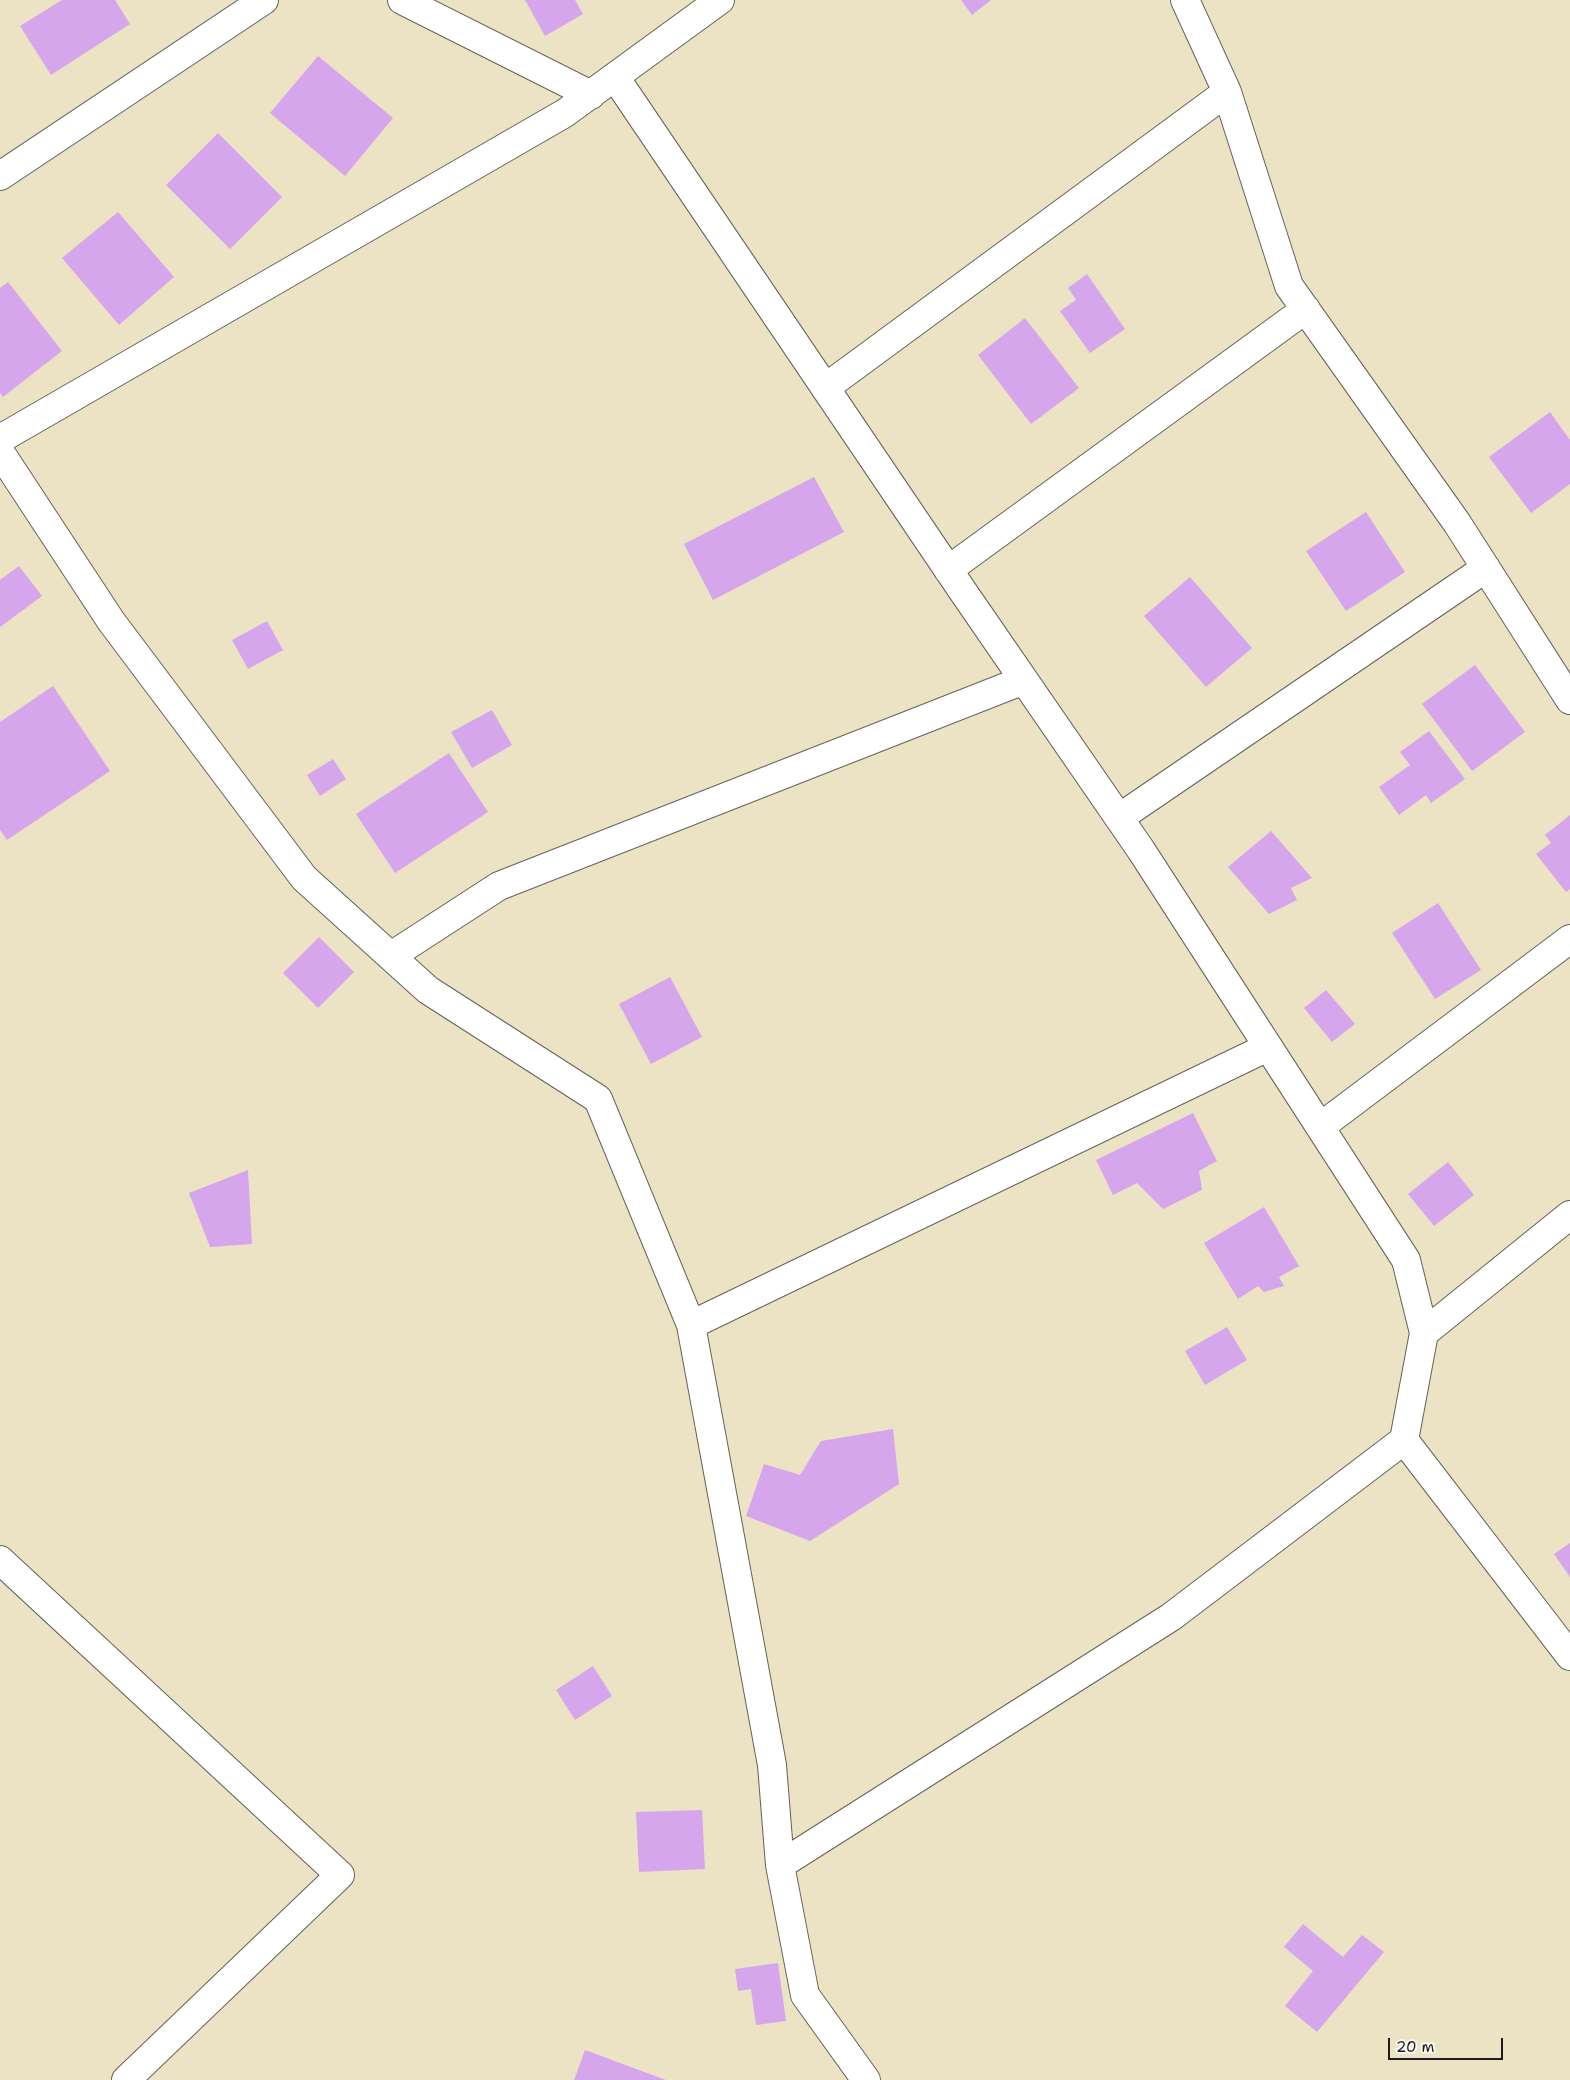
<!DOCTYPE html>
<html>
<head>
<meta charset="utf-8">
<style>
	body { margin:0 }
	#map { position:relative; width:1570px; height:2080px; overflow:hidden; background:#ece3c4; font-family:"Shantell Sans",sans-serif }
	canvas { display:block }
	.scale { position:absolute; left:1388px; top:2038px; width:115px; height:22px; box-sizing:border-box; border:2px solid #1c1c1c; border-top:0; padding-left:6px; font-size:15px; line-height:18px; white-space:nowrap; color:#1c1c1c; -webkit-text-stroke:4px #f6f6f2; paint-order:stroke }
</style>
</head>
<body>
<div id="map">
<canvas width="1570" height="2080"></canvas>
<div class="scale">20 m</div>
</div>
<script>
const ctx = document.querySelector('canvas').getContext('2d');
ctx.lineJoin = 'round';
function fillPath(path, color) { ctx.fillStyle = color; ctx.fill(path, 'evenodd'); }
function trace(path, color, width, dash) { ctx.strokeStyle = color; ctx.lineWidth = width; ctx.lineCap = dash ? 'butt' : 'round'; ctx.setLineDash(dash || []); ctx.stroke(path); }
fillPath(new Path2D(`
	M62,0H115L130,24L51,75L20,26Z
	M525,0H575L583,14L545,36Z
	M961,0H991L972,15Z
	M318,56L393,118L345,176L270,113Z
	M218,133L282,197L230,249L166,185Z
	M118,212L174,277L119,325L62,258Z
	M1087,274L1125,329L1090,353L1060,311L1076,300L1068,288Z
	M8,282L62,351L3,397L0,393V288Z
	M1025,318L1079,388L1031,424L978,355Z
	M1550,412L1570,440V484L1531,513L1489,457Z
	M814,477L844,532L713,600L684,544Z
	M1366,512L1405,572L1346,611L1306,551Z
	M19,566L42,596L0,627V580Z
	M1190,577L1252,648L1206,687L1144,616Z
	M267,621L283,650L248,669L232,640Z
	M1475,665L1525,732L1472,771L1422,704Z
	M53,686L110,771L7,840L0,830V722Z
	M492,710L512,745L472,768L451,732Z
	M1429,731L1465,779L1431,803L1426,795L1399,815L1379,787L1410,765L1400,752Z
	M449,753L488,812L395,873L356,814Z
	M333,759L346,779L320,796L307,775Z
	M1570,815V889L1566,892L1536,854L1551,843L1545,835Z
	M1271,831L1312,878L1291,888L1297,900L1269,914L1228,867Z
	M1438,903L1481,970L1435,999L1392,933Z
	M319,937L354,972L318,1008L283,973Z
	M670,977L702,1037L651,1064L619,1004Z
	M1326,990L1355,1024L1332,1042L1304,1008Z
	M1193,1113L1217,1161L1199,1171L1202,1190L1163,1209L1137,1183L1113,1195L1096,1160Z
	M1448,1162L1474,1195L1434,1226L1408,1194Z
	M248,1170L252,1244L210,1247L189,1193Z
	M1264,1207L1299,1266L1279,1277L1284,1286L1264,1292L1258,1286L1238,1299L1204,1243Z
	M1227,1327L1247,1360L1205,1385L1185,1351Z
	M893,1429L899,1484L810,1541L746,1516L764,1464L800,1475L821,1441Z
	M1570,1543V1577L1554,1554Z
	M593,1666L612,1696L575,1720L556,1690Z
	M702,1810L705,1869L639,1872L636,1812Z
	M1303,1924L1343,1957L1362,1935L1384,1952L1317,2032L1285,2006L1313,1971L1284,1947Z
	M778,1963L786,2021L756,2025L751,1989L738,1991L735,1969Z
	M585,2050L666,2080H574Z`), '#d5a6ec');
const minor = new Path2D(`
	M402,0L591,95
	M1185,0L1227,92L1289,286L1457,523L1570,700
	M615,77L964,593L1141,850L1406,1260L1424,1333L1404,1440L1570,1656
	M0,176L264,0
	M825,388L1227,92
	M0,439L565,113L720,0
	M0,452L111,621L304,878L428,990L598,1099L691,1325L772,1765L780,1865L805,1995L866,2080
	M948,570L1306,309
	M1119,818L1486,568
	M391,956L499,886L1024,680
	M1320,1127L1570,939
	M691,1325L1268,1047
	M1424,1333L1570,1215
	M0,1560L340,1875L126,2080
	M780,1865L1171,1617L1404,1440`);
trace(minor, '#656257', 30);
trace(minor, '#fff', 28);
</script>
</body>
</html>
